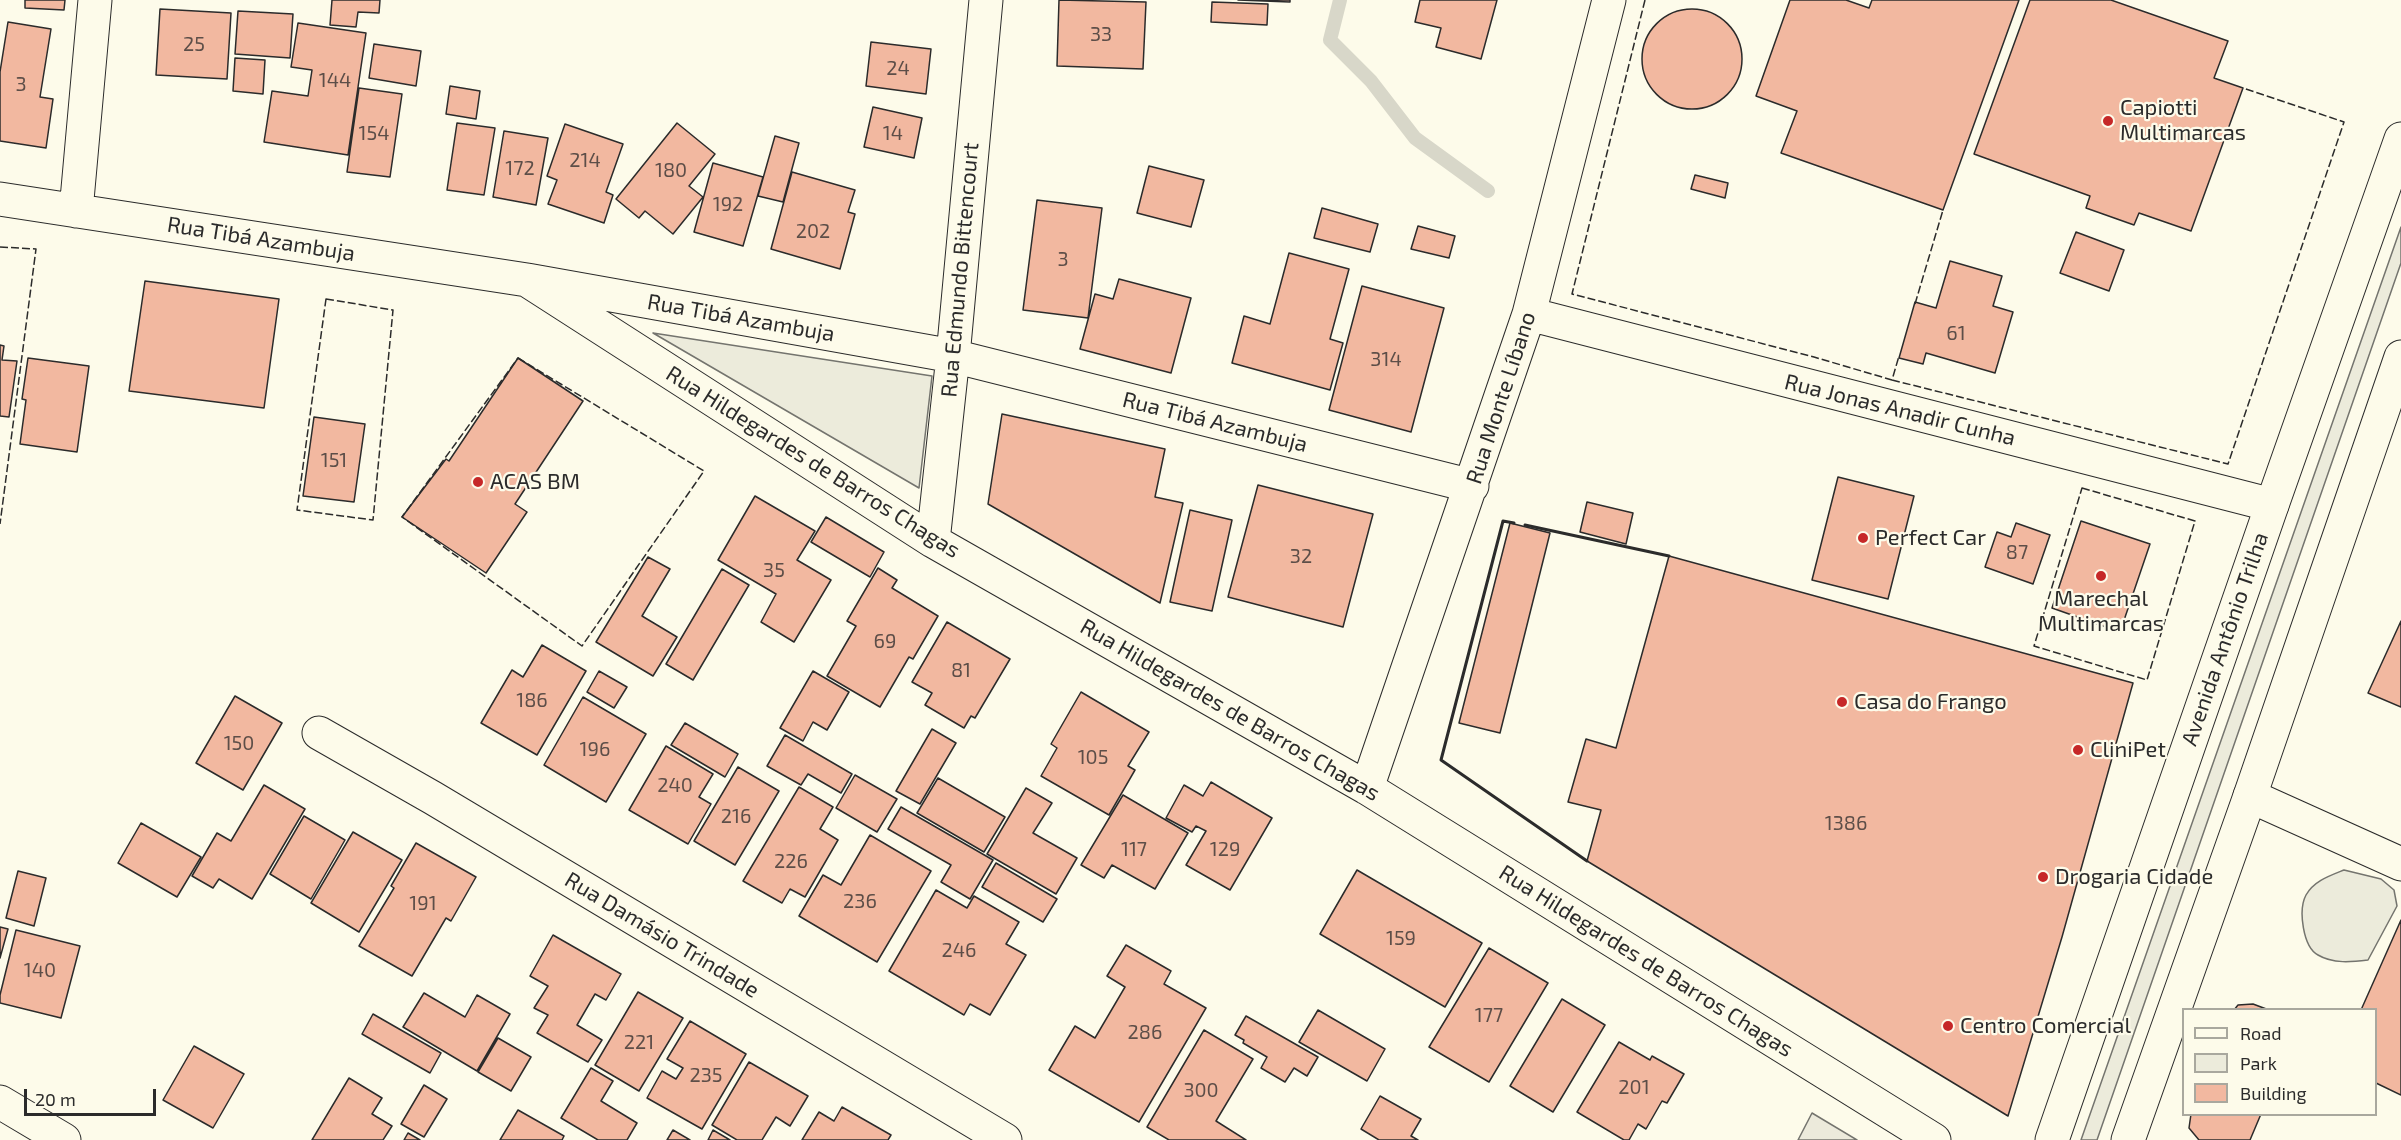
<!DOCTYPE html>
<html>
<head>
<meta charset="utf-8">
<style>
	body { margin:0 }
	#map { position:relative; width:2401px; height:1140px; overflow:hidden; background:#fdfbea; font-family:"Exo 2",sans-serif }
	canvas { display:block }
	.legend { position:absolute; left:2182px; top:1008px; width:195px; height:108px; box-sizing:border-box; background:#fdfbea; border:2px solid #a9a89e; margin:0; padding:8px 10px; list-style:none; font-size:18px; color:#2b2b2b }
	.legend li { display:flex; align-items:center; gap:12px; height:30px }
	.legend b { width:30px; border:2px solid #a9a89e }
	.scale { position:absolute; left:24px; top:1089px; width:132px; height:27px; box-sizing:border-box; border:3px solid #2b2b2b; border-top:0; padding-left:8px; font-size:18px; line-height:21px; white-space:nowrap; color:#2b2b2b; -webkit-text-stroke:4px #fdfbea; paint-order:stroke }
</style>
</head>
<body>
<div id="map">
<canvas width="2401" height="1140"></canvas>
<ul class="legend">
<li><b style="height:8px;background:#fdfbea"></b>Road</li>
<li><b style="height:16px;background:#ecebdb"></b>Park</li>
<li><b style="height:16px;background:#f2b8a0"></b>Building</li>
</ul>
<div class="scale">20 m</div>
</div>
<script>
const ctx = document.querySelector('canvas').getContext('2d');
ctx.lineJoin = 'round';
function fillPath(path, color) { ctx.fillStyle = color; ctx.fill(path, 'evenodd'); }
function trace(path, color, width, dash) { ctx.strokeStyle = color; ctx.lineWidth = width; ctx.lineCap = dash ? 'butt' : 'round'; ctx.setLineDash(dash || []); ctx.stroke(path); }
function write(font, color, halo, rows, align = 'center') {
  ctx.font = font + ' "Exo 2",sans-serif'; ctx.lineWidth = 4.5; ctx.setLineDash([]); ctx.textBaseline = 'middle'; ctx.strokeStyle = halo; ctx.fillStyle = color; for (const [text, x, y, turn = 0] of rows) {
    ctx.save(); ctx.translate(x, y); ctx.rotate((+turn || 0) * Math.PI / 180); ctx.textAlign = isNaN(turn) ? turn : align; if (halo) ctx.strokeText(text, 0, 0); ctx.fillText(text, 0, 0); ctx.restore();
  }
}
const green = new Path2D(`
	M2401,227V263L2097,1140H2081Z
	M653,333L932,376L919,488Z
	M2344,870L2381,879L2394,890L2397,906L2368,960C2352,962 2333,964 2318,955C2303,947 2298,910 2306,895C2314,881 2329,876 2344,870Z`);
fillPath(green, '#ecebdb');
trace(green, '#74746e', 1.5);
const parking = new Path2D(`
	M1812,1113L1857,1140H1798Z`);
fillPath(parking, '#eceadb');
trace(parking, '#74746e', 1.5);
trace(new Path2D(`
	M1340,0L1330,40L1371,81L1415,138L1488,191`), '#d8d7c9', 14);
const building = new Path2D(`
	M25,0H65L64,10L25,8Z
	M332,0H380L379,13L358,12L356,27L330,25Z
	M1059,0L1146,2L1143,69L1057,66Z
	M1238,0H1290V2Z
	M1420,0H1497L1481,59L1436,47L1441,28L1415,22Z
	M1790,0H1846L1869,8L1872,0H2019L1943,210L1781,153L1797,111L1756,96Z
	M2030,0H2111L2228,41L2214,78L2243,88L2191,231L2139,213L2134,225L2086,208L2090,196L1974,154Z
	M1212,2L1268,4L1267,25L1211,22Z
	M160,9L231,13L227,79L156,75Z
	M1642 59a50 50 0 1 1 100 0a50 50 0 1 1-100 0Z
	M238,11L293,14L290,58L235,54Z
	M8,22L51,29L40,97L53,99L46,148L0,141V72Z
	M298,23L366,33L348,155L264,142L272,91L308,96L312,70L291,67Z
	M871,42L931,49L926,94L866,86Z
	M374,44L421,51L416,86L369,78Z
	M235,58L265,60L263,94L233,91Z
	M450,86L480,91L476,119L446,114Z
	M359,88L402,94L390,177L347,172Z
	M873,107L922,118L914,158L864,147Z
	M457,123L495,128L484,195L447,190Z
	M677,123L715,154L689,186L703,197L673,234L645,211L639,218L616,199Z
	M565,124L623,144L606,192L613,195L604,223L548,204L557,180L547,176Z
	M504,131L548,138L536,205L493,197Z
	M775,136L799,143L783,202L758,196Z
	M713,163L763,177L743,246L694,232Z
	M1149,166L1204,180L1191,227L1137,213Z
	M792,172L855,190L848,212L855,214L840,269L771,249Z
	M1695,175L1728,183L1725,198L1691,189Z
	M1037,200L1102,208L1088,318L1023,310Z
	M1322,208L1378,224L1370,252L1314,238Z
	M1418,226L1455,236L1449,258L1411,249Z
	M2076,232L2124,250L2109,291L2060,273Z
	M1289,253L1349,269L1330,339L1343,343L1330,390L1232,363L1244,316L1270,324Z
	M1950,261L2002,276L1993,306L2013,312L1995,373L1926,353L1923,364L1899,358L1915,302L1936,308Z
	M1119,279L1191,298L1171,373L1080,349L1095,294L1113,299Z
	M145,281L279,299L264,408L129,391Z
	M1362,286L1444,308L1411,432L1329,410Z
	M0,345L4,346L2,360L17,361L9,417L0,416Z
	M28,358L89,366L77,452L20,444L26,400L22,399Z
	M518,358L583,401L515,504L527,512L486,573L402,517L446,459L449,461Z
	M1002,414L1165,449L1155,497L1183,503L1160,603L988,504Z
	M314,417L365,424L354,502L303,496Z
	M1838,477L1914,496L1888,599L1812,580Z
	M1258,485L1373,514L1343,627L1228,597Z
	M755,496L815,531L797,560L831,580L794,642L761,622L776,594L718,560Z
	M1587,502L1633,513L1626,544L1580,532Z
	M1190,510L1232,520L1212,611L1170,602Z
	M826,517L884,552L870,577L811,542Z
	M2081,521L2150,544L2120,632L2052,608Z
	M1510,523L1550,533L1500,733L1459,723Z
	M2016,523L2050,535L2033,584L1985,567L1997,532L2011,537Z
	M1669,556L2133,683L2062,937L2008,1116L1587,861L1601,810L1568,802L1586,739L1616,748Z
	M648,557L670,569L642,616L677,637L653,676L596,642Z
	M878,568L897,580L892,588L938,616L913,659L909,657L880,707L827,676L856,626L847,621Z
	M722,569L749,585L693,680L666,664Z
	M2401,621V707L2368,693Z
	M947,622L1010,659L975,718L971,716L964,728L925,705L932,693L912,682Z
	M542,645L586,671L537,755L481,723L512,670L523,677Z
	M599,671L627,687L614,708L587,692Z
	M813,671L849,692L827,730L813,722L803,741L780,728Z
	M1081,692L1149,732L1128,766L1135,770L1109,815L1041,776L1057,748L1051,744Z
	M235,696L282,723L243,790L196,763Z
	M583,697L646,734L606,802L544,765Z
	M685,723L738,754L725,777L671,745Z
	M932,729L956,743L920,804L896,791Z
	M785,735L852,774L841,793L808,774L801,785L767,766Z
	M666,746L713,774L699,797L711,804L688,844L629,810Z
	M738,767L779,791L735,865L694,841Z
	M855,775L897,799L877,832L836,808Z
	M938,778L1005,817L984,852L917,813Z
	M1211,782L1272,818L1230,890L1186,865L1206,831L1196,826L1192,832L1166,818L1184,785L1203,796Z
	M264,785L305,809L252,899L219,879L213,888L192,876L217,833L231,841Z
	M799,787L833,807L820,829L838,840L805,897L790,889L782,903L743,881Z
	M1026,788L1052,803L1033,833L1077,858L1056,894L987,854Z
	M1123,795L1188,833L1155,889L1112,865L1104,878L1081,865Z
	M901,807L993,860L970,899L941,882L951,865L888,829Z
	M304,816L345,840L311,899L270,874Z
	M141,823L201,857L177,897L118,863Z
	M353,832L402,860L359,932L311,903Z
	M870,835L931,871L877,962L799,916L823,875L841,885Z
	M416,843L476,877L451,921L446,918L412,976L359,946L394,888L391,886Z
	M996,863L1057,899L1043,922L982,887Z
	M1357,870L1482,943L1445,1007L1320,934Z
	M18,871L46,878L34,926L6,918Z
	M936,890L967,908L974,896L1019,922L1006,944L1026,955L990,1015L970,1004L964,1015L889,971Z
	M2401,920V1095L2376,1083V1010H2361Z
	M0,927L8,929L0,958Z
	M16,930L80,946L61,1018L0,1003V995Z
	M553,935L621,974L606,1000L595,994L577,1025L602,1040L588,1062L537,1033L548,1015L534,1008L548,986L530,976Z
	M1126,945L1171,971L1164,984L1206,1008L1139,1122L1049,1070L1075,1026L1095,1038L1125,987L1107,976Z
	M1489,948L1548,983L1489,1082L1429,1047Z
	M638,992L683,1018L639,1091L595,1065Z
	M424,993L465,1017L477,995L510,1014L477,1071L403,1027Z
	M1562,999L1605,1025L1553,1112L1510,1086Z
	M2253,1004L2269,1010H2234L2238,1005Z
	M1318,1010L1385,1049L1367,1081L1299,1042Z
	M373,1014L441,1053L430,1073L362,1034Z
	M1246,1016L1318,1057L1307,1076L1294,1068L1285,1082L1261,1068L1267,1057L1243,1043L1244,1040L1235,1035Z
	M690,1021L746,1054L702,1129L647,1098L662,1071L676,1079L683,1068L667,1059Z
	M1204,1030L1253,1059L1216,1121L1246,1140H1169L1147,1127Z
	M498,1038L531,1057L511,1091L478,1072Z
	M1619,1042L1650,1060L1652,1056L1684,1074L1667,1103L1662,1101L1646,1129L1638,1124L1629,1140H1624L1577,1112Z
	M194,1046L244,1074L213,1128L163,1100Z
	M749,1062L808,1096L790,1126L776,1117L762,1140H737L712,1125Z
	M591,1068L613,1081L601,1101L637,1123L627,1140H598L561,1118Z
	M349,1078L382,1098L372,1114L392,1126L383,1140H312Z
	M424,1085L447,1099L424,1137L401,1124Z
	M1380,1096L1421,1119L1411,1136L1418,1140H1379L1361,1129Z
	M842,1107L891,1135L888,1140H802L819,1112L834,1121Z
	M518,1110L564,1136L562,1140H500Z
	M2191,1114H2261L2250,1140H2199L2189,1128Z
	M673,1130L690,1140H667Z
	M713,1130L730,1140H708Z
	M408,1133L420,1140H404Z`);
fillPath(building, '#f2b8a0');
trace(building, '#2b2b2b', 1.5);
const minor = new Path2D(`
	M0,199L527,280L953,356L1472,486
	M76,211L95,0
	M527,280L933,541L1367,788L1934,1140
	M1529,314L2272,505
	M933,541L953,356L986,0
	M319,733L433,798L1005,1140
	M1367,788L1529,314L1609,0
	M2250,796L2401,864
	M0,1102L64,1140`);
const secondary = new Path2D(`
	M2052,1140L2272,505L2401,139
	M2128,1140L2250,796L2401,357`);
trace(minor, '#2b2b2b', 35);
trace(secondary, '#2b2b2b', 35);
trace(minor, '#fdfbea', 33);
trace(secondary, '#fdfbea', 33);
trace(new Path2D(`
	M1645,0L1572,294L1814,357L1892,380L1899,356
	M0,247L36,249L0,524
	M326,299L393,310L373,520L297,510Z
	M1915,304L1943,210
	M518,358L704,471L582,646L402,517Z
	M1892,380L2228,464L2344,122L2243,88
	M2082,488L2195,521L2147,680L2034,646Z`), '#2b2b2b', 1.5, [8, 3]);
trace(new Path2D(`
	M1514,523L1503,521L1441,760L1587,861
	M1525,525L1669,556`), '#2b2b2b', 3);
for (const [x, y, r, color] of [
	[2108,121,6,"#c62828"],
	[478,482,6,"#c62828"],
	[1863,538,6,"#c62828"],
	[2101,576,6,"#c62828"],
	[1842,702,6,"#c62828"],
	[2078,750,6,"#c62828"],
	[2043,877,6,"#c62828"],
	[1948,1026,6,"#c62828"]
]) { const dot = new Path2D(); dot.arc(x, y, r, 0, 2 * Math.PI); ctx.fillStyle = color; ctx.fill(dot); trace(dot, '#fdfbea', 2); }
write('20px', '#5d4e48', null, [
	["33",1101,34],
	["25",194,44],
	["24",898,68],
	["144",335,80],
	["3",21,84],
	["154",374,133],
	["14",893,133],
	["214",585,160],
	["172",520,168],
	["180",671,170],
	["192",728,204],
	["202",813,231],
	["3",1063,259],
	["61",1956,333],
	["314",1386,359],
	["151",334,460],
	["87",2017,552],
	["32",1301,556],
	["35",774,570],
	["69",885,641],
	["81",961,670],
	["186",532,700],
	["150",239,743],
	["196",595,749],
	["105",1093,757],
	["240",675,785],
	["216",736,816],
	["1386",1846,823],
	["117",1134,849],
	["129",1225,849],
	["226",791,861],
	["236",860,901],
	["191",423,903],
	["159",1401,938],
	["246",959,950],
	["140",40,970],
	["177",1489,1015],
	["286",1145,1032],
	["221",639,1042],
	["235",706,1075],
	["201",1634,1087],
	["300",1201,1090]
]);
write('22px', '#2b2b2b', '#fdfbea', [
	["Capiotti",2120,108],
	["Multimarcas",2120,133],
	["ACAS BM",490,482],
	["Perfect Car",1875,538],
	["Marechal",2101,599,"center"],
	["Multimarcas",2101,624,"center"],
	["Casa do Frango",1854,702],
	["CliniPet",2090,750],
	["Drogaria Cidade",2055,877],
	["Centro Comercial",1960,1026]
], 'left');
write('22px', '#2b2b2b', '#fdfbea', [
	["Rua Tibá Azambuja",261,239,9],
	["Rua Edmundo Bittencourt",960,270,-85],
	["Rua Tibá Azambuja",741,318,10],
	["Rua Monte Líbano",1501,398,-72],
	["Rua Jonas Anadir Cunha",1900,410,14],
	["Rua Tibá Azambuja",1215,422,14],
	["Rua Hildegardes de Barros Chagas",813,462,32],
	["Avenida Antônio Trilha",2225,639,-71],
	["Rua Hildegardes de Barros Chagas",1230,710,30],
	["Rua Damásio Trindade",662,935,31],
	["Rua Hildegardes de Barros Chagas",1646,961,32]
]);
</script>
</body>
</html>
